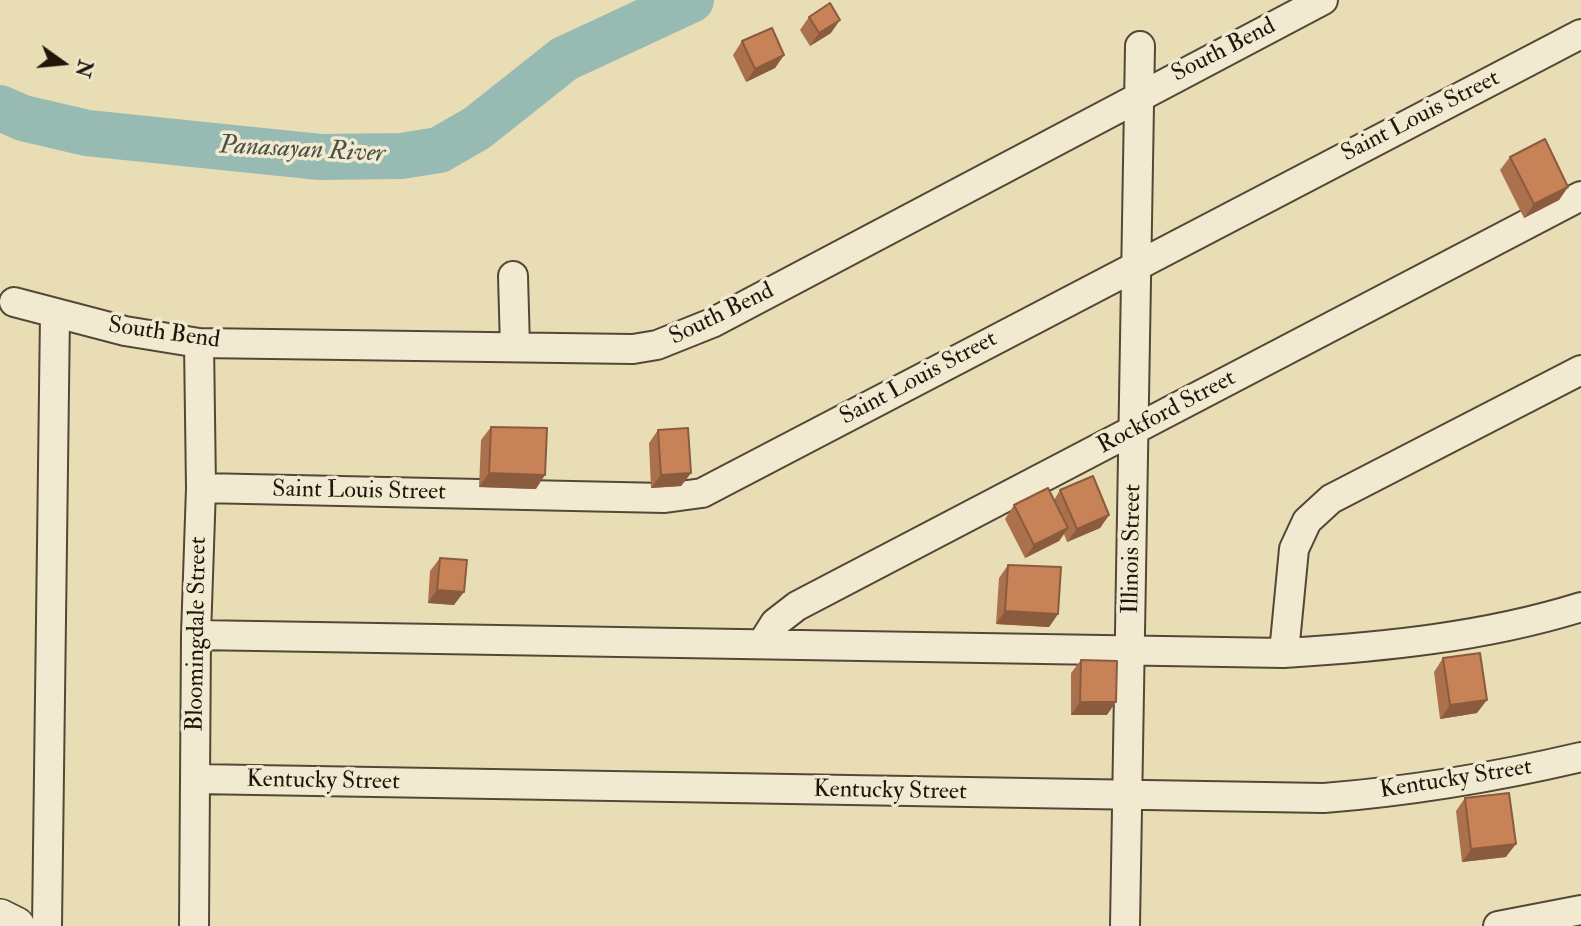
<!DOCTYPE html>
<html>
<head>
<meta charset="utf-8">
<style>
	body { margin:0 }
	#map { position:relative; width:1581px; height:926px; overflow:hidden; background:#e9ddb6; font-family:"IM FELL Double Pica",serif }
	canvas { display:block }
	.north { position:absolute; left:28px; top:28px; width:70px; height:70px; -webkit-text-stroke:5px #f1e9d0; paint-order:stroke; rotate:105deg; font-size:19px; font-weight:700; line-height:28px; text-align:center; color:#21160b }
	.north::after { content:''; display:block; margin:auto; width:24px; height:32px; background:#21160b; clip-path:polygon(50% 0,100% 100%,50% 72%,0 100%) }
</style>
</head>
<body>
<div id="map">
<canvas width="1581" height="926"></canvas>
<div class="north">N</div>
</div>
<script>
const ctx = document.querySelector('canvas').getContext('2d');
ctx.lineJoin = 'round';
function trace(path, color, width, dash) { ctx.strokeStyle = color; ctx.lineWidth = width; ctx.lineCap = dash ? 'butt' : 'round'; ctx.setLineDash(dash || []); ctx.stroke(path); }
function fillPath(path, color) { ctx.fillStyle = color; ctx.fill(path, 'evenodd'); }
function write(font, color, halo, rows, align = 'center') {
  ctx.font = font + ' "IM FELL Double Pica",serif'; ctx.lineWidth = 7; ctx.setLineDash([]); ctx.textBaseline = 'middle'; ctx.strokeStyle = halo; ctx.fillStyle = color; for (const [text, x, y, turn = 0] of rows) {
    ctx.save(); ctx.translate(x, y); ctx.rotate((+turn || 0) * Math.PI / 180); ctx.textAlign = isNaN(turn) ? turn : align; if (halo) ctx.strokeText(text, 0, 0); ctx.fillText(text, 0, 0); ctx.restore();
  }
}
trace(new Path2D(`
	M0,108L23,118L87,133L320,157L401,156L439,150L477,128L564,59L691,0`), '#97bbb2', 46);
const minor = new Path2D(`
	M513,276L515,347
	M14,302L125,331L199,343L633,349L657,345L712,323L1323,0
	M201,488L665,498L702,493L1581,34
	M196,635L1284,653C1384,647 1484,637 1581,607
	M763,642L775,623L797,606L1581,196
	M1284,653L1294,549L1307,521L1331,499L1581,370
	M196,779L1324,798C1411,791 1496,777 1581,757
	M47,926L55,314
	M194,926L196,635L201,488L199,343
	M1125,926L1140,46
	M1498,926L1581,910`);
const tertiary = new Path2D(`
	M0,918L16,926`);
trace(minor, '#534836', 32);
trace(tertiary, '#534836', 40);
trace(minor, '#f1e9d0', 28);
trace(tertiary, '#f1e9d0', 37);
fillPath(new Path2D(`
	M809,17L831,33L810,46L800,30Z
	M742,41L784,55L775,68L746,82L733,55Z
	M1510,157L1568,187L1559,200L1524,218L1500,170Z
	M491,427L536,489L479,487L481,440Z
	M658,430L691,473L681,486L651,488L649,443Z
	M1060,490L1109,515L1100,528L1067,542L1064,534L1059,541L1025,558L1005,519L1014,505L1054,500Z
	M440,558L454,605L428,603L430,571Z
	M1008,565L1058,614L1049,627L996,624L999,578Z
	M1443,658L1477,713L1440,719L1434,672Z
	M1081,660L1107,715H1071V673Z
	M1465,798L1506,857L1462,862L1456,811Z`), '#ab704c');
fillPath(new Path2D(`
	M840,20L831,33L810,46L819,33Z
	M784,55L775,68L746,82L755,69Z
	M1568,187L1559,200L1524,218L1534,204Z
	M489,473L545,475L536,489L479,487Z
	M691,473L681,486L651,488L661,475Z
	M1109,515L1100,528L1067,542L1077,529Z
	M1068,528L1059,541L1025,558L1034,545Z
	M437,590L464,592L454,605L428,603Z
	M1005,611L1058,614L1049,627L996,624Z
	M1487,700L1477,713L1440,719L1450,705Z
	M1080,702H1116L1107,715H1071Z
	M1516,844L1506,857L1462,862L1471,849Z`), '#8b5b3e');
const building = new Path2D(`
	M830,3L840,20L819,33L809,17Z
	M772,28L784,55L755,69L742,41Z
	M1545,139L1568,187L1534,204L1510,157Z
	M491,427L547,428L545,475L489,473Z
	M688,428L691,473L661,475L658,430Z
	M1093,476L1109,515L1077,529L1060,490Z
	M1048,488L1068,528L1034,545L1014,505Z
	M440,558L467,560L464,592L437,590Z
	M1008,565L1061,567L1058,614L1005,611Z
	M1480,653L1487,700L1450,705L1443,658Z
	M1081,660L1117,661L1116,702H1080Z
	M1509,793L1516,844L1471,849L1465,798Z`);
fillPath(building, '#c78258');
trace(building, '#8b5b3e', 2);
write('24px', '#21160b', '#f1e9d0', [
	["South Bend",1224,51,-27],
	["Saint Louis Street",1421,117,-27],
	["South Bend",722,315,-26],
	["South Bend",164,334,8],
	["Saint Louis Street",919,379,-28],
	["Rockford Street",1167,413,-28],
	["Saint Louis Street",359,492,1],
	["Illinois Street",1133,549,-89],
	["Bloomingdale Street",198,634,-89],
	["Kentucky Street",1456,780,-9],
	["Kentucky Street",323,782,1],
	["Kentucky Street",890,792,1]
]);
write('italic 26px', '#4a5045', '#f1e9d0', [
	["Panasayan River",302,151,3]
]);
</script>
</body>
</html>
